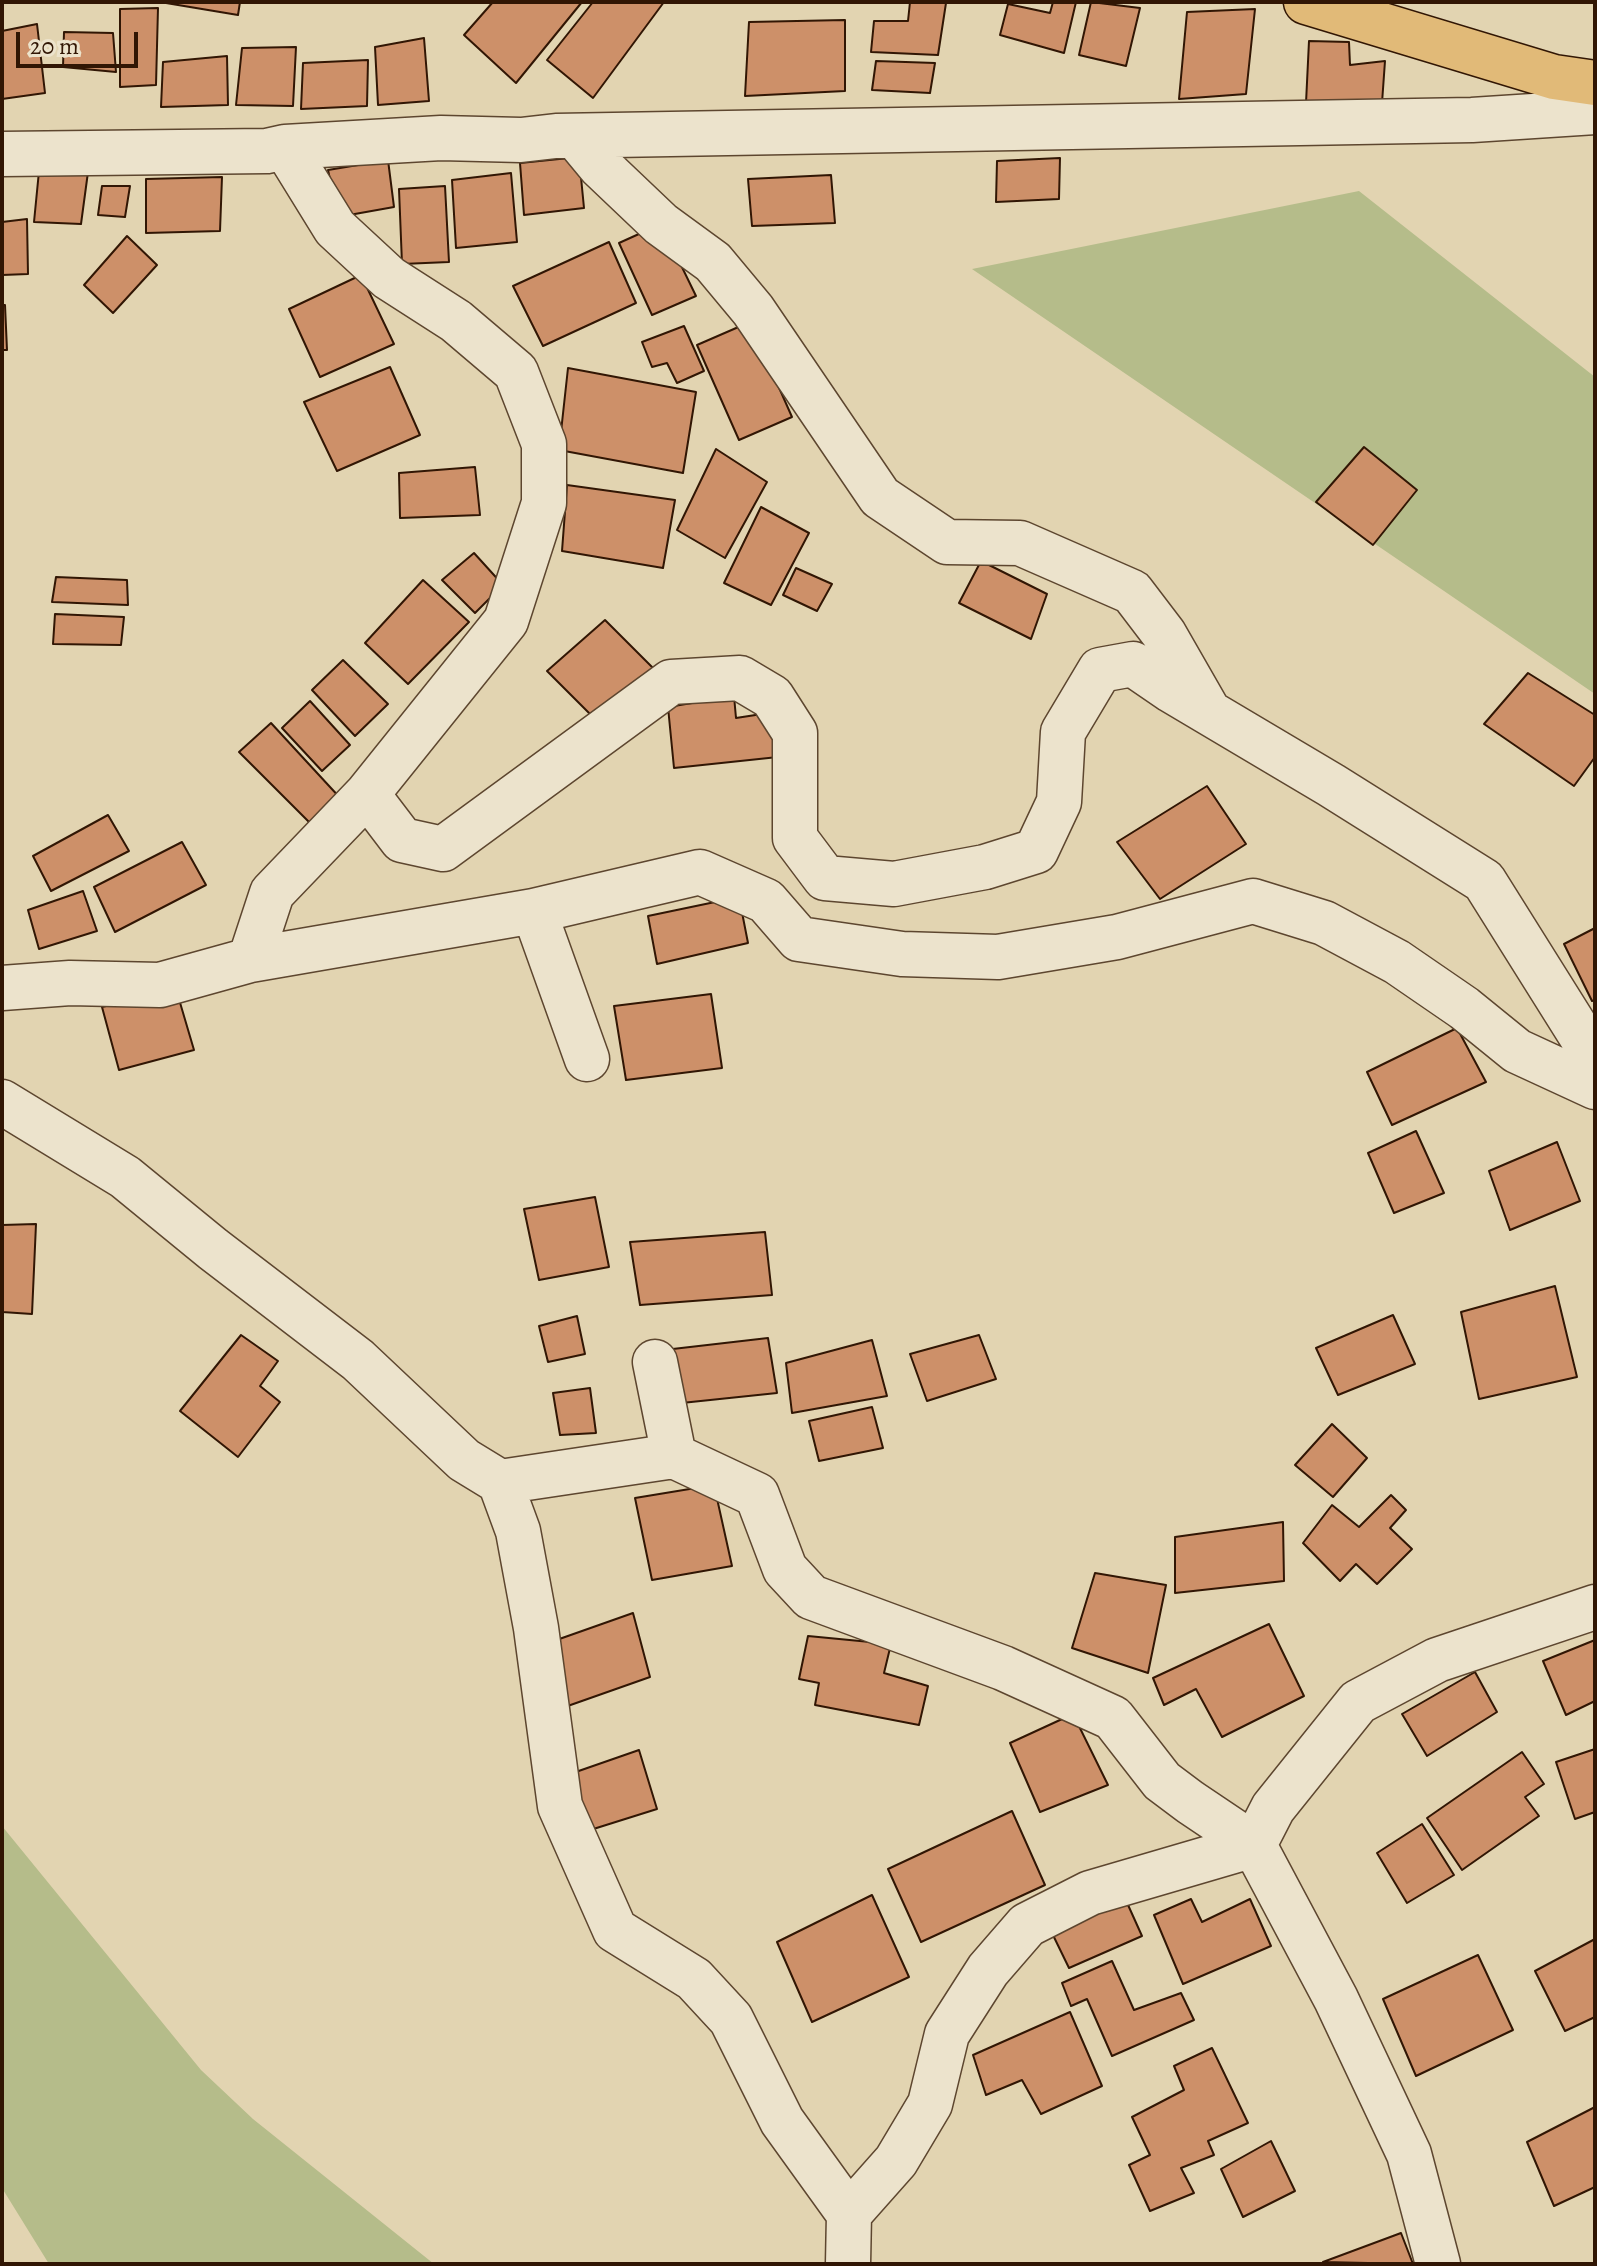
<!DOCTYPE html>
<html>
<head>
<meta charset="utf-8">
<style>
	body { margin:0 }
	#map { position:relative; width:1597px; height:2266px; overflow:hidden; background:#e2d4b1; font-family:Alegreya,serif }
	canvas { display:block }
	.frame { position:absolute; inset:0; border:4px solid #311604; pointer-events:none }
	.scale { position:absolute; left:16px; top:32px; width:122px; height:36px; box-sizing:border-box; border:4px solid #311604; border-top:0; padding-left:10px; font-size:24px; line-height:28px; white-space:nowrap; color:#311604; -webkit-text-stroke:6px #ece3cc; paint-order:stroke }
</style>
</head>
<body>
<div id="map">
<canvas width="1597" height="2266"></canvas>
<div class="frame"></div>
<div class="scale">20 m</div>
</div>
<script>
const ctx = document.querySelector('canvas').getContext('2d');
ctx.lineJoin = 'round';
function fillPath(path, color) { ctx.fillStyle = color; ctx.fill(path, 'evenodd'); }
function trace(path, color, width, dash) { ctx.strokeStyle = color; ctx.lineWidth = width; ctx.lineCap = dash ? 'butt' : 'round'; ctx.setLineDash(dash || []); ctx.stroke(path); }
fillPath(new Path2D(`
	M1359,191L1595,377V694L972,269Z
	M2,1826L201,2070L253,2119L434,2264H49L2,2188Z`), '#b5bc8a');
const building = new Path2D(`
	M160,2H240L238,15Z
	M493,2H582L516,83L464,35Z
	M593,2H664L593,98L547,60Z
	M910,2L946,3L938,55L871,52L874,21H908Z
	M1053,2H1076L1064,53L1000,35L1008,4L1050,13Z
	M1091,2L1140,8L1126,66L1079,55Z
	M158,8L156,85L120,87V9Z
	M1255,9L1246,94L1179,99L1187,12Z
	M845,20V91L745,96L749,22Z
	M37,24L45,93L2,99V31Z
	M64,32L113,33L116,72L63,67Z
	M424,38L429,101L378,105L375,47Z
	M1309,41L1349,42L1350,65L1385,61L1382,103H1306Z
	M296,47L293,106L236,105L242,48Z
	M227,56L228,105L161,107L163,62Z
	M368,60L367,106L301,109L303,63Z
	M876,61L935,63L930,93L872,90Z
	M579,157L584,208L524,215L520,163Z
	M1060,158L1059,199L996,202L997,161Z
	M388,160L394,207L338,217L328,170Z
	M39,171L88,172L81,224L34,222Z
	M511,173L517,242L456,248L452,180Z
	M831,175L835,223L752,226L748,179Z
	M222,177L220,231L146,233V179Z
	M102,186H130L125,217L98,215Z
	M445,186L449,262L402,264L399,189Z
	M27,219L28,274L2,275V222Z
	M661,224L696,296L652,315L619,243Z
	M127,236L157,265L113,313L84,285Z
	M609,242L636,303L543,346L513,286Z
	M361,275L394,344L320,377L289,309Z
	M2,305H5L7,350H2Z
	M750,322L792,417L739,440L697,345Z
	M684,326L704,371L677,383L667,363L652,367L642,342Z
	M390,367L420,435L337,471L304,402Z
	M568,368L696,392L683,473L559,450Z
	M1364,447L1417,490L1373,545L1316,502Z
	M716,449L767,482L725,558L677,530Z
	M475,467L480,515L400,518L399,473Z
	M567,485L675,500L663,568L562,551Z
	M761,507L809,533L771,605L724,583Z
	M474,553L503,585L475,613L442,580Z
	M981,561L1047,594L1031,639L959,603Z
	M796,568L832,584L817,611L783,595Z
	M56,577L127,580L128,605L52,602Z
	M423,580L469,622L408,684L365,643Z
	M55,614L124,617L121,645L53,644Z
	M605,620L654,669L597,721L547,671Z
	M343,660L388,704L355,736L312,690Z
	M1528,673L1595,715V757L1574,786L1484,724Z
	M734,696L736,718L775,712L778,757L674,768L668,707Z
	M310,701L350,745L322,771L282,728Z
	M271,723L342,800L314,827L239,752Z
	M1207,786L1246,844L1160,899L1117,842Z
	M108,815L129,851L51,891L33,856Z
	M182,842L206,885L115,932L94,887Z
	M83,891L97,931L39,949L28,910Z
	M739,897L748,943L657,964L648,916Z
	M1595,928V1000L1592,1001L1564,944Z
	M176,989L194,1050L119,1070L102,1007Z
	M711,994L722,1068L626,1080L614,1006Z
	M1457,1028L1486,1082L1392,1125L1367,1072Z
	M1416,1131L1444,1193L1394,1213L1368,1153Z
	M1557,1142L1580,1201L1510,1230L1489,1171Z
	M595,1197L609,1267L539,1280L524,1209Z
	M36,1224L32,1314L2,1312V1225Z
	M765,1232L772,1295L640,1305L630,1242Z
	M1555,1286L1577,1377L1479,1399L1461,1312Z
	M1393,1315L1415,1364L1338,1395L1316,1348Z
	M577,1316L585,1354L548,1362L539,1326Z
	M241,1335L278,1361L260,1386L280,1402L238,1457L180,1411Z
	M979,1335L996,1379L927,1401L910,1354Z
	M768,1338L777,1393L672,1404L664,1350Z
	M872,1340L887,1396L792,1413L786,1363Z
	M590,1388L596,1433L560,1435L553,1393Z
	M872,1407L883,1448L819,1461L809,1421Z
	M1332,1424L1367,1458L1333,1497L1295,1465Z
	M714,1485L732,1566L652,1580L635,1498Z
	M1391,1495L1406,1510L1390,1528L1412,1549L1377,1584L1356,1564L1340,1581L1303,1543L1332,1505L1359,1527Z
	M1283,1522L1284,1581L1175,1593V1537Z
	M1095,1573L1166,1585L1148,1673L1072,1648Z
	M633,1613L650,1677L562,1708L548,1643Z
	M1269,1624L1304,1696L1222,1737L1196,1689L1164,1705L1153,1678Z
	M808,1636L891,1644L884,1673L928,1686L919,1725L815,1705L819,1683L799,1679Z
	M1595,1640V1701L1566,1715L1543,1661Z
	M1475,1672L1497,1712L1427,1756L1402,1714Z
	M1073,1714L1108,1785L1040,1812L1010,1743Z
	M1595,1749V1812L1575,1819L1556,1762Z
	M639,1750L657,1809L587,1831L570,1774Z
	M1522,1752L1544,1784L1525,1797L1539,1816L1462,1870L1427,1818Z
	M1012,1811L1045,1885L921,1942L888,1869Z
	M1422,1824L1454,1875L1407,1903L1377,1853Z
	M872,1895L909,1977L812,2022L777,1942Z
	M1124,1896L1142,1936L1069,1968L1051,1931Z
	M1191,1899L1202,1922L1250,1899L1271,1946L1183,1984L1154,1915Z
	M1595,1939V2017L1565,2031L1535,1971Z
	M1478,1955L1513,2030L1416,2076L1383,1999Z
	M1112,1961L1134,2010L1181,1993L1194,2020L1112,2056L1087,1999L1071,2006L1062,1983Z
	M1070,2012L1102,2086L1041,2114L1022,2080L986,2095L973,2055Z
	M1212,2048L1248,2123L1208,2141L1214,2155L1181,2168L1194,2193L1150,2211L1129,2165L1150,2155L1132,2117L1184,2090L1174,2066Z
	M1595,2107V2187L1554,2206L1527,2142Z
	M1271,2141L1295,2191L1243,2217L1221,2169Z
	M1401,2233L1413,2264L1323,2262Z`);
fillPath(building, '#cd9069');
trace(building, '#311604', 2);
const street = new Path2D(`
	M576,137L600,166L661,224L713,262L753,310L880,497L947,542L1020,543L1132,592L1164,634L1207,709
	M2,154L267,151L285,147L441,138L521,140L556,136L1472,120L1595,112
	M367,794L402,840L443,849L671,682L740,678L772,697L795,733V838L825,878L894,884L985,867L1036,851L1059,802L1063,732L1100,670L1133,664L1171,690L1331,785L1484,881L1595,1058
	M534,911L587,1059
	M250,960L272,893L367,794L506,621L544,503V444L516,372L456,321L389,278L335,228L285,147
	M2,988L70,983L160,985L250,960L534,911L700,872L766,901L799,939L902,954L998,957L1117,937L1253,901L1324,923L1397,962L1464,1008L1517,1051L1595,1087
	M2,1102L125,1177L213,1249L358,1360L464,1460L500,1482L518,1531L536,1628L560,1806L615,1930L694,1979L731,2019L782,2121L849,2214L848,2264
	M655,1362L674,1456
	M500,1482L674,1456L757,1495L785,1569L811,1597L1003,1668L1113,1718L1162,1781L1190,1802L1254,1845L1336,1999L1409,2154L1438,2264
	M849,2214L896,2161L930,2104L947,2034L988,1970L1027,1925L1090,1893L1254,1845L1273,1808L1358,1702L1437,1660L1595,1607`);
const primary = new Path2D(`
	M1306,2L1554,77L1595,83`);
trace(street, '#5d462f', 47);
trace(primary, '#311604', 47);
trace(street, '#ece3cc', 44);
trace(primary, '#e1ba78', 44);
</script>
</body>
</html>
